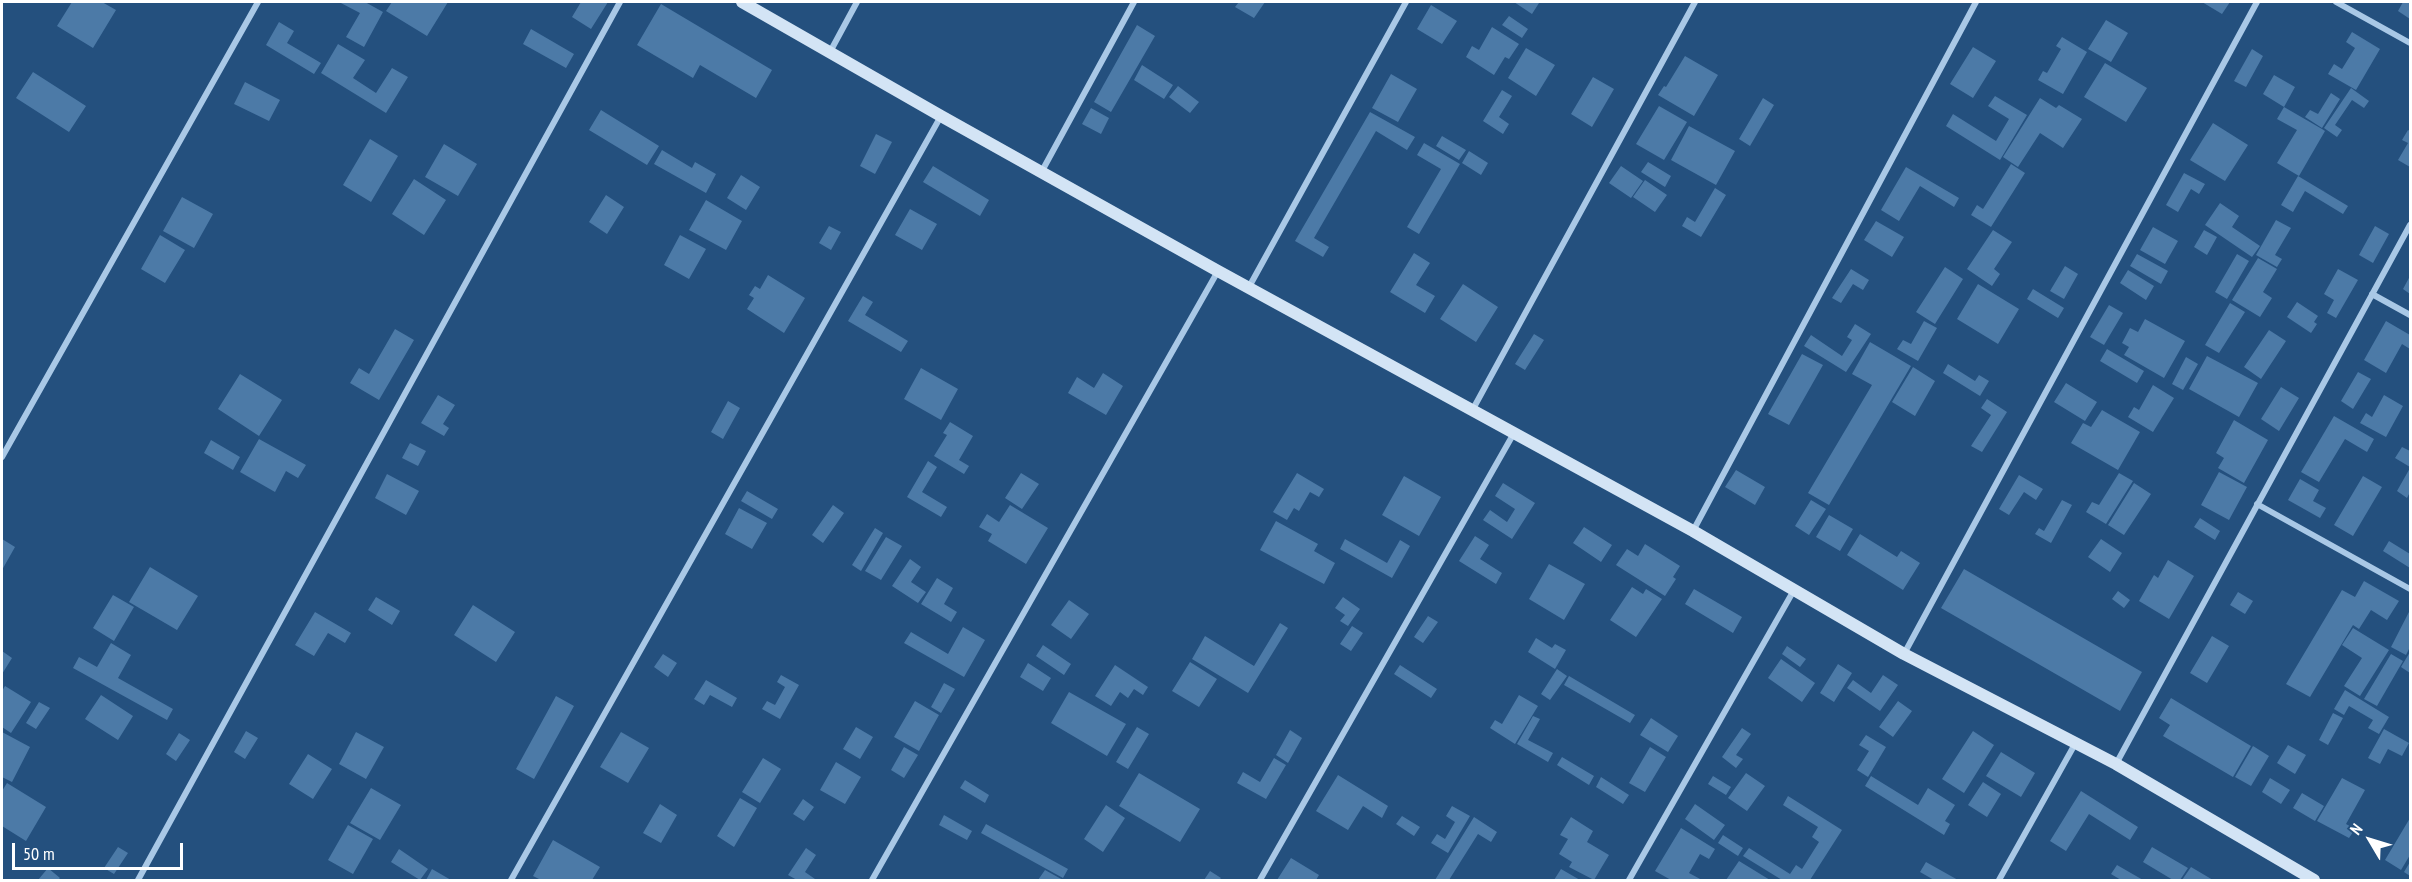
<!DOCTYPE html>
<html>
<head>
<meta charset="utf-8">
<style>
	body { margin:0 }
	#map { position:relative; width:2412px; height:882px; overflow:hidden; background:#24507e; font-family:"PT Sans Narrow",sans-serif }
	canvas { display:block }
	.frame { position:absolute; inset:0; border:3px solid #fff; pointer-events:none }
	.north { position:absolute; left:2340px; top:810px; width:60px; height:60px; -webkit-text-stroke:4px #24507e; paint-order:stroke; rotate:308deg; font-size:16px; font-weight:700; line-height:24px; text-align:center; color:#fff }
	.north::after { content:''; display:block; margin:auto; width:21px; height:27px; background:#fff; clip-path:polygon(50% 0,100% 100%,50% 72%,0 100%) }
	.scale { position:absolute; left:12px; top:843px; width:171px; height:27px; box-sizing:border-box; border:3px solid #fff; border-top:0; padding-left:8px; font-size:18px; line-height:21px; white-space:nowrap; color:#fff; -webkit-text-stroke:4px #24507e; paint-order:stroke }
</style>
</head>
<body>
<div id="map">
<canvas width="2412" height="882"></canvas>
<div class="frame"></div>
<div class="north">N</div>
<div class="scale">50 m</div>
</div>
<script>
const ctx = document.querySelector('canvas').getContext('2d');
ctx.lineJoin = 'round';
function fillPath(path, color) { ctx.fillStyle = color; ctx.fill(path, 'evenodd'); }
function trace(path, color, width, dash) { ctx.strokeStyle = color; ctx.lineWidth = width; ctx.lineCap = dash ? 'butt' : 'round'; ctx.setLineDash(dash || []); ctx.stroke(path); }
fillPath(new Path2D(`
	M72,2H102L116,10L93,48L57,26Z
	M339,2H365L383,12L364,47L346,37L360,13Z
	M392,2H448L427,36L386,11Z
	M581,2H608L591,29L572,17Z
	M1239,2H1265L1254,18L1235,7Z
	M1514,2H1538L1539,3L1532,14Z
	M2202,2H2230L2222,14Z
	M2403,2H2410V19L2398,11Z
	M661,4L772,70L756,98L700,65L693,78L637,45Z
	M1431,5L1457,21L1442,44L1417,29Z
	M1509,16L1528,29L1522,38L1502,25Z
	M2106,20L2128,33L2111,62L2088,49Z
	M279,22L294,31L287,43L321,63L314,74L266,45Z
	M1137,25L1155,36L1111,112L1094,102Z
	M1492,27L1519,44L1509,59L1505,57L1494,75L1466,57L1472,46L1479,50Z
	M531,29L574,54L566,68L523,44Z
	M2352,32L2380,49L2356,90L2328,74L2334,64L2342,69L2355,48L2346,42Z
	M2062,37L2087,52L2063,94L2038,80L2043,71L2047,73L2061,49L2056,46Z
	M338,44L365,60L353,78L376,93L392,68L408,77L386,113L321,73Z
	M1973,47L1996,61L1973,98L1950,84Z
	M1526,48L1555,65L1536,96L1508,78Z
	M2252,49L2263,56L2246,87L2234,81Z
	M1685,56L1718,75L1694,116L1658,95L1664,86L1666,87Z
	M2105,63L2147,88L2126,122L2084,97Z
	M1142,65L1173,85L1164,99L1134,80Z
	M33,72L86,106L69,132L16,98Z
	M1391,74L1417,89L1398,122L1372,108Z
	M2274,75L2295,87L2284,107L2263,94Z
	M1593,77L1614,89L1592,127L1571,114Z
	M245,82L280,100L269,121L234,104Z
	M1178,86L1199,102L1190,113L1169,97Z
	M2351,88L2369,101L2364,108L2352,100L2335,125L2342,130L2337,137L2324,128Z
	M1502,90L1512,96L1499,117L1509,124L1503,134L1483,121Z
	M2331,93L2340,99L2322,128L2305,117L2310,110L2318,114Z
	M1995,96L2027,115L2000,160L1946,126L1953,114L1996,141L2009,119L1988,106Z
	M1763,98L1774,105L1750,146L1739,139Z
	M2040,98L2056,108L2059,105L2082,119L2063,148L2040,133L2018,167L2003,157Z
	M1659,106L1687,122L1664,160L1636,144Z
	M2284,107L2322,129L2320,133L2322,129L2325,131L2299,176L2277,163L2297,130L2277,119Z
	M1091,108L1109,118L1101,134L1082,124Z
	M601,110L659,146L647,165L589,130Z
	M1370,112L1415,137L1407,150L1376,131L1314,238L1329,247L1323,257L1295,241Z
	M2213,123L2248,145L2225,181L2190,160Z
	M1689,126L1735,151L1716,185L1671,160Z
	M2408,130L2410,131V167L2398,160L2408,143L2402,140Z
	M876,134L892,142L875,174L860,166Z
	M1442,136L1466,150L1459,160L1436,146Z
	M370,139L398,156L371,202L343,185Z
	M1424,143L1460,164L1419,234L1407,227L1441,169L1417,155Z
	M444,144L477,164L458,196L425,177Z
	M662,150L692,168L695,162L716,174L706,193L654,164Z
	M1469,151L1488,163L1481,175L1462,163Z
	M1648,162L1671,176L1665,187L1641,172Z
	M2011,164L2025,173L1991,227L1971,215L1977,205L1983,209Z
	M933,166L989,200L980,216L923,182Z
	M1621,166L1643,181L1631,198L1609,183Z
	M1906,167L1959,198L1954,207L1920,186L1899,221L1881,210Z
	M2184,173L2205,184L2199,194L2191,189L2178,212L2166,205Z
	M741,175L760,187L746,210L727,198Z
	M2298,176L2348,206L2343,214L2305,191L2293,212L2281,205Z
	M414,179L446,200L424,235L392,214Z
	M1645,180L1667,195L1655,212L1633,197Z
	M1715,188L1726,195L1701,237L1682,226L1687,217L1695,222Z
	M606,195L624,207L607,234L589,222Z
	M182,197L213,214L194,248L163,231Z
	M706,200L742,221L726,250L689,230Z
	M2220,203L2239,216L2232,227L2260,246L2252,257L2205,225Z
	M910,209L937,224L922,250L895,235Z
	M2276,220L2291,228L2275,255L2282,259L2277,267L2256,255Z
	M1876,221L1904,237L1892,257L1864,240Z
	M829,226L841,232L831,250L819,243Z
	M2375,226L2389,234L2373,263L2359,255Z
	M2153,227L2178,241L2165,264L2140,250Z
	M1993,230L2012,242L1994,269L2000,274L1992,286L1967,269Z
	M2204,230L2217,237L2207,255L2194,247Z
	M160,235L185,250L165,283L141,269Z
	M680,235L706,249L689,279L664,265Z
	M1414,253L1430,263L1416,285L1435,296L1425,313L1390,292Z
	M2137,254L2168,271L2161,284L2130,266Z
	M2237,254L2249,261L2227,299L2215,292Z
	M2258,258L2277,269L2263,292L2272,298L2260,317L2232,300Z
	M2065,266L2078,274L2064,299L2050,291Z
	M1945,267L1963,279L1935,324L1916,312Z
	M1851,269L1869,280L1863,290L1853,284L1841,303L1832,298Z
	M2338,269L2358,280L2336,318L2327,313L2334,300L2324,294Z
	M2128,270L2154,286L2146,300L2120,283Z
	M768,275L805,298L784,333L747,309L754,298L749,295L755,286L760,289Z
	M2410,276V294L2403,289Z
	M1463,284L1498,307L1476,342L1440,319Z
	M1978,284L2019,309L1998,344L1957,319Z
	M2033,289L2064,308L2058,318L2027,299Z
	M863,296L873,302L865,315L908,341L901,352L848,321Z
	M2297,302L2318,316L2314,322L2317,324L2311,333L2287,317Z
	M2230,303L2245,312L2219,353L2205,345Z
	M2109,305L2123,313L2104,345L2090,337Z
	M2145,319L2185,341L2164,378L2124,355L2129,347L2122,343L2130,328L2138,332Z
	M1924,321L1937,328L1918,361L1897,349L1903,340L1911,344Z
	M2386,321L2410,335V349L2402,344L2386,373L2364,360Z
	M1855,324L1871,334L1846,372L1804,346L1811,335L1842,356L1852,340L1847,337Z
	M395,329L414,340L379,400L350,383L359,368L369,374Z
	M2269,330L2286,341L2261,379L2244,367Z
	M1534,334L1544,340L1525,370L1515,364Z
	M1870,342L1911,366L1829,505L1808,493L1872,385L1852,374Z
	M2107,349L2144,371L2137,383L2100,361Z
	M1802,354L1823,365L1789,425L1768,414Z
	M2207,356L2258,383L2239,417L2189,389Z
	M2186,357L2198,364L2183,390L2172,384Z
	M1948,364L1975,381L1979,375L1989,381L1980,396L1943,373Z
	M1913,367L1935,381L1915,416L1892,402Z
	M921,368L958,389L941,420L904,399Z
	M2358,372L2371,379L2353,409L2341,401Z
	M1103,373L1123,386L1106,415L1068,393L1077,377L1094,388Z
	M240,374L282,400L259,436L218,409Z
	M2066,383L2097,402L2085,421L2054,402Z
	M2153,385L2174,398L2153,432L2128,417L2134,407L2139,410Z
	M2281,387L2299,398L2279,431L2261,419Z
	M438,395L455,405L443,424L449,428L444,436L421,423Z
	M2384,395L2403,406L2386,437L2360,423L2366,413L2372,417Z
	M1987,399L2007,412L1982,452L1971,446L1991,415L1981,408Z
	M728,401L740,408L723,439L711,432Z
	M2102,410L2140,432L2118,470L2071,443L2083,423L2091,427Z
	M2334,416L2374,439L2367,452L2345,439L2319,482L2301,472Z
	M2234,420L2268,440L2244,483L2218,468L2224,458L2216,453Z
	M950,422L973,436L959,460L969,466L964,474L934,456L947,435L943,433Z
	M259,439L306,465L298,478L286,471L275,492L240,472Z
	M211,440L240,457L233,470L204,453Z
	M410,443L426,451L418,466L402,458Z
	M2402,447L2410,451V467L2395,458Z
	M928,461L937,467L922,492L947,507L941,517L907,497Z
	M2410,468V492L2407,498L2397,491Z
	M1736,470L1765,487L1755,505L1725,487Z
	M2219,472L2247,487L2229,520L2201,505Z
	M1021,473L1039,484L1022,509L1005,498Z
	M1297,473L1324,489L1319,497L1310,492L1299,511L1294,508L1287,520L1273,512Z
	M2119,473L2133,481L2106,524L2086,512L2092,502L2099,505Z
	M387,474L419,491L406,515L375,498Z
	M2019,475L2043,489L2036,500L2024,492L2009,515L1999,509Z
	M1404,476L1441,497L1419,536L1382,515Z
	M2363,476L2382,487L2353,536L2334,525Z
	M2300,479L2319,490L2313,501L2326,508L2320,518L2288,500Z
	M1503,483L1535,503L1512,539L1483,520L1490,510L1507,522L1515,509L1495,496Z
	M2134,483L2151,494L2124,535L2108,525Z
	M747,491L778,509L772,519L741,501Z
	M1811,500L1826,509L1809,535L1795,526Z
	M2062,500L2072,505L2051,543L2035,534L2039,528L2044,531Z
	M833,505L844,513L823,543L812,535Z
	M1010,505L1048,528L1026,564L988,541L992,534L979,527L987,514L999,522Z
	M739,508L767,523L752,549L725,534Z
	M1829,515L1853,529L1840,551L1816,537Z
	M2200,518L2220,531L2215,540L2194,527Z
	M1276,521L1318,544L1314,551L1335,563L1324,584L1260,550Z
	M1584,527L1612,545L1601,562L1573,543Z
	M875,528L883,533L861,571L852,565Z
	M1860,534L1897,557L1901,551L1920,563L1903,590L1847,555Z
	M1475,536L1489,545L1480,559L1502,573L1496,584L1459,561Z
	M886,537L902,546L881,580L865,571Z
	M2,539L15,547L2,570Z
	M1345,539L1387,563L1400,540L1410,546L1392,578L1340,549Z
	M2101,539L2122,553L2110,572L2088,557Z
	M2389,541L2410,554V568L2383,551Z
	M1645,544L1680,566L1673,577L1676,579L1665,596L1616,565L1627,549L1638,556Z
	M910,559L921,567L911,582L926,592L918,603L892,586Z
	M2168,560L2194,576L2169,619L2139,601L2154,575L2158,578Z
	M1549,564L1585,584L1564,620L1529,599Z
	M150,567L198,596L177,630L129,602Z
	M1964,569L2142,672L2120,711L1941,608Z
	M937,578L953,588L944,604L957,612L951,622L921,604Z
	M2364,581L2399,601L2387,620L2371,610L2359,629L2353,625L2310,697L2286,684L2342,590L2355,597Z
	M1632,587L1643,594L1646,589L1662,599L1636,637L1610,620Z
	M1694,589L1742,617L1733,633L1685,604Z
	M2118,591L2130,600L2124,608L2112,599Z
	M2238,592L2253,601L2245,614L2230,605Z
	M113,595L134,607L114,641L93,628Z
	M376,597L400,611L392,625L368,610Z
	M1343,597L1360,609L1348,626L1340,621L1345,615L1335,608Z
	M1069,600L1089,614L1071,639L1051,625Z
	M473,605L515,632L496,662L454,635Z
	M2410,610V647L2406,655L2391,647Z
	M315,612L351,633L345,643L328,633L314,656L295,645Z
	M1428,616L1438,622L1423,643L1414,637Z
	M1280,623L1288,628L1248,693L1192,659L1205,636L1254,666Z
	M1352,626L1363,633L1351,651L1340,644Z
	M963,627L985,640L964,677L904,643L911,632L948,654Z
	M2353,628L2389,650L2360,696L2344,686L2362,658L2342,645Z
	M2212,636L2229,646L2207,683L2190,673Z
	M1536,638L1552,648L1555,644L1566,650L1555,669L1528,652Z
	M111,643L131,655L118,678L173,709L167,720L73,668L79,657L97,667Z
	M1043,645L1071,664L1064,675L1036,656Z
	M1787,646L1806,659L1800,667L1782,654Z
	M2,651L12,658L2,674Z
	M2410,652V673L2401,667Z
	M663,654L677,663L668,677L654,667Z
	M2391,654L2403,661L2377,706L2364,699Z
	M1781,659L1815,683L1802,702L1768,678Z
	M1190,662L1217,679L1199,707L1172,691Z
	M1028,663L1051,678L1043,691L1020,677Z
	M1838,664L1852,673L1834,702L1820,693Z
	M1115,665L1148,687L1143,695L1134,689L1128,698L1120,692L1111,706L1095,696Z
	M1400,665L1437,689L1431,698L1394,674Z
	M1557,669L1567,676L1550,700L1541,694Z
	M781,675L799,685L780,719L762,709L767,701L775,705L785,687L777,682Z
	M1883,675L1898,685L1880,711L1847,688L1853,680L1871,693Z
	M1569,676L1635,715L1630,723L1564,685Z
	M706,680L737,698L732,707L710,695L704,705L694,699Z
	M944,683L955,689L941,713L931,707Z
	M5,686L31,702L11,733L2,727V691Z
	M2345,690L2389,717L2379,734L2368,728L2373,720L2349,706L2344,715L2334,709Z
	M1069,692L1126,724L1107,756L1051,723Z
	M101,695L133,716L118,740L85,719Z
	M1519,695L1538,706L1515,744L1490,728L1495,720L1502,724Z
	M556,696L574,706L534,779L516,769Z
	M2171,698L2251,746L2233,777L2163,736L2170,725L2159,718Z
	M915,701L939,715L919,751L894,737Z
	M1898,701L1912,711L1893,737L1879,727Z
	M39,702L50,708L36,729L26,723Z
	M2333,713L2343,718L2328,745L2319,740Z
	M1533,716L1540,719L1528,740L1553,753L1548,762L1517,744Z
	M1651,718L1678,736L1668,752L1640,735Z
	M856,727L873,737L860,759L843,749Z
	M1137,727L1149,734L1128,769L1116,762Z
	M1742,728L1751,734L1736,755L1743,759L1736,768L1722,757Z
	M2384,729L2409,743L2402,756L2388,749L2380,764L2368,758Z
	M1290,730L1302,738L1288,763L1276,755Z
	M246,731L258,738L245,759L234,752Z
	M1973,731L1994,745L1964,793L1942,779Z
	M2,732L30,747L12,782L2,777Z
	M356,732L384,747L366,779L339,764Z
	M621,732L649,748L628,783L600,767Z
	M179,733L190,740L176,761L166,754Z
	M1866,735L1886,747L1868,777L1857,770L1869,751L1859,745Z
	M2288,745L2306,755L2295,774L2277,763Z
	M2253,746L2269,756L2251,786L2235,777Z
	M904,747L918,755L904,778L891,770Z
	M1650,747L1666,757L1645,792L1629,783Z
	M2001,752L2035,773L2021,797L1986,776Z
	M308,754L332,769L313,799L289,784Z
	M1562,757L1594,776L1589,785L1557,765Z
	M763,758L781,769L760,803L742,792Z
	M1274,758L1286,765L1266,799L1237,783L1243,772L1260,782Z
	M836,762L861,777L845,804L820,790Z
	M1139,773L1200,809L1180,842L1119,806Z
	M1746,773L1765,786L1747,811L1728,798Z
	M1338,775L1388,806L1382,818L1363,806L1348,830L1316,811Z
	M1713,776L1731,787L1726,795L1708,784Z
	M1871,776L1918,805L1928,788L1955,805L1945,821L1950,824L1944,835L1865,786Z
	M1601,777L1629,795L1623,804L1596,787Z
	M2270,778L2290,790L2281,804L2262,792Z
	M2342,778L2365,790L2346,824L2355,829L2349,838L2317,821Z
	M965,780L989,795L985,803L960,788Z
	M1983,782L2001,794L1987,817L1968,805Z
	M7,783L46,807L26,841L2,826V791Z
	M371,788L401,805L380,840L350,823Z
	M2081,791L2138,827L2130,840L2089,814L2066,851L2050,841Z
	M2302,793L2324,806L2315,821L2293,808Z
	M1788,796L1842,830L1810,880H1782L1743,856L1749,848L1790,874L1796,865L1802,869L1819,842L1812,837L1818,827L1783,805Z
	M740,798L757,808L734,847L717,836Z
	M803,799L814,807L804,821L793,814Z
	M660,804L677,815L661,843L643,833Z
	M1695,804L1725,825L1714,840L1685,819Z
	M1106,805L1125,818L1103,852L1084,839Z
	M1452,806L1470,816L1448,853L1431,843L1437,834L1445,839L1455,822L1446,816Z
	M944,815L972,831L967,840L939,825Z
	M1402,816L1420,827L1414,836L1396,824Z
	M1474,817L1497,832L1491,842L1478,834L1449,880H1435Z
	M1571,817L1593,831L1587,842L1609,855L1594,880L1569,867L1572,862L1559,854L1568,839L1560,835Z
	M2410,818V855L2401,870L2385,860Z
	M986,824L1068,869L1063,878L981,833Z
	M348,825L373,839L353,874L328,860Z
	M1681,828L1715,849L1709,859L1700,854L1689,873L1702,880H1671L1655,871Z
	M1723,835L1743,848L1738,856L1718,843Z
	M553,840L600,867L592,880H541L533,876Z
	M118,847L128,853L114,874L104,868Z
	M2152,847L2188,868L2180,880H2173L2143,862Z
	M806,848L816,855L805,872L815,879L813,880H797L788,875Z
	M399,849L428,869L420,880L391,862Z
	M1291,858L1319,875L1316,880H1277Z
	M1739,861L1770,880H1726Z
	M1926,862L1958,880H1934L1920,872Z
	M2410,862V876L2404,872Z
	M2117,865L2143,880H2121L2111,874Z
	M2191,867L2213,880H2182Z
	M48,868L60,878L58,880H38Z
	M432,869L451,880H426Z
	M1561,869L1580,880H1554Z
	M1045,870L1063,880H1038Z
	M1210,871L1221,878L1219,880H1204Z`), '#4c7aa7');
trace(new Path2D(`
	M2336,2L2410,43
	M830,52L857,2
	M1042,171L1134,2
	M1249,287L1406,2
	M2372,294L2410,315
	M1473,409L1695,2
	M2,457L258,2
	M2257,504L2410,589
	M1693,531L1976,2
	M1904,654L2257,2
	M2116,764L2410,225
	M138,880L620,2
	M511,880L941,116
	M872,880L1218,271
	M1260,880L1514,433
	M1629,880L1794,590
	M1999,880L2075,744`), '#a9c8e6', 6);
trace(new Path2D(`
	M742,2L941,116L1218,271L1693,531L1904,654L2116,764L2314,880`), '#d3e4f5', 12);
</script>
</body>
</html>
